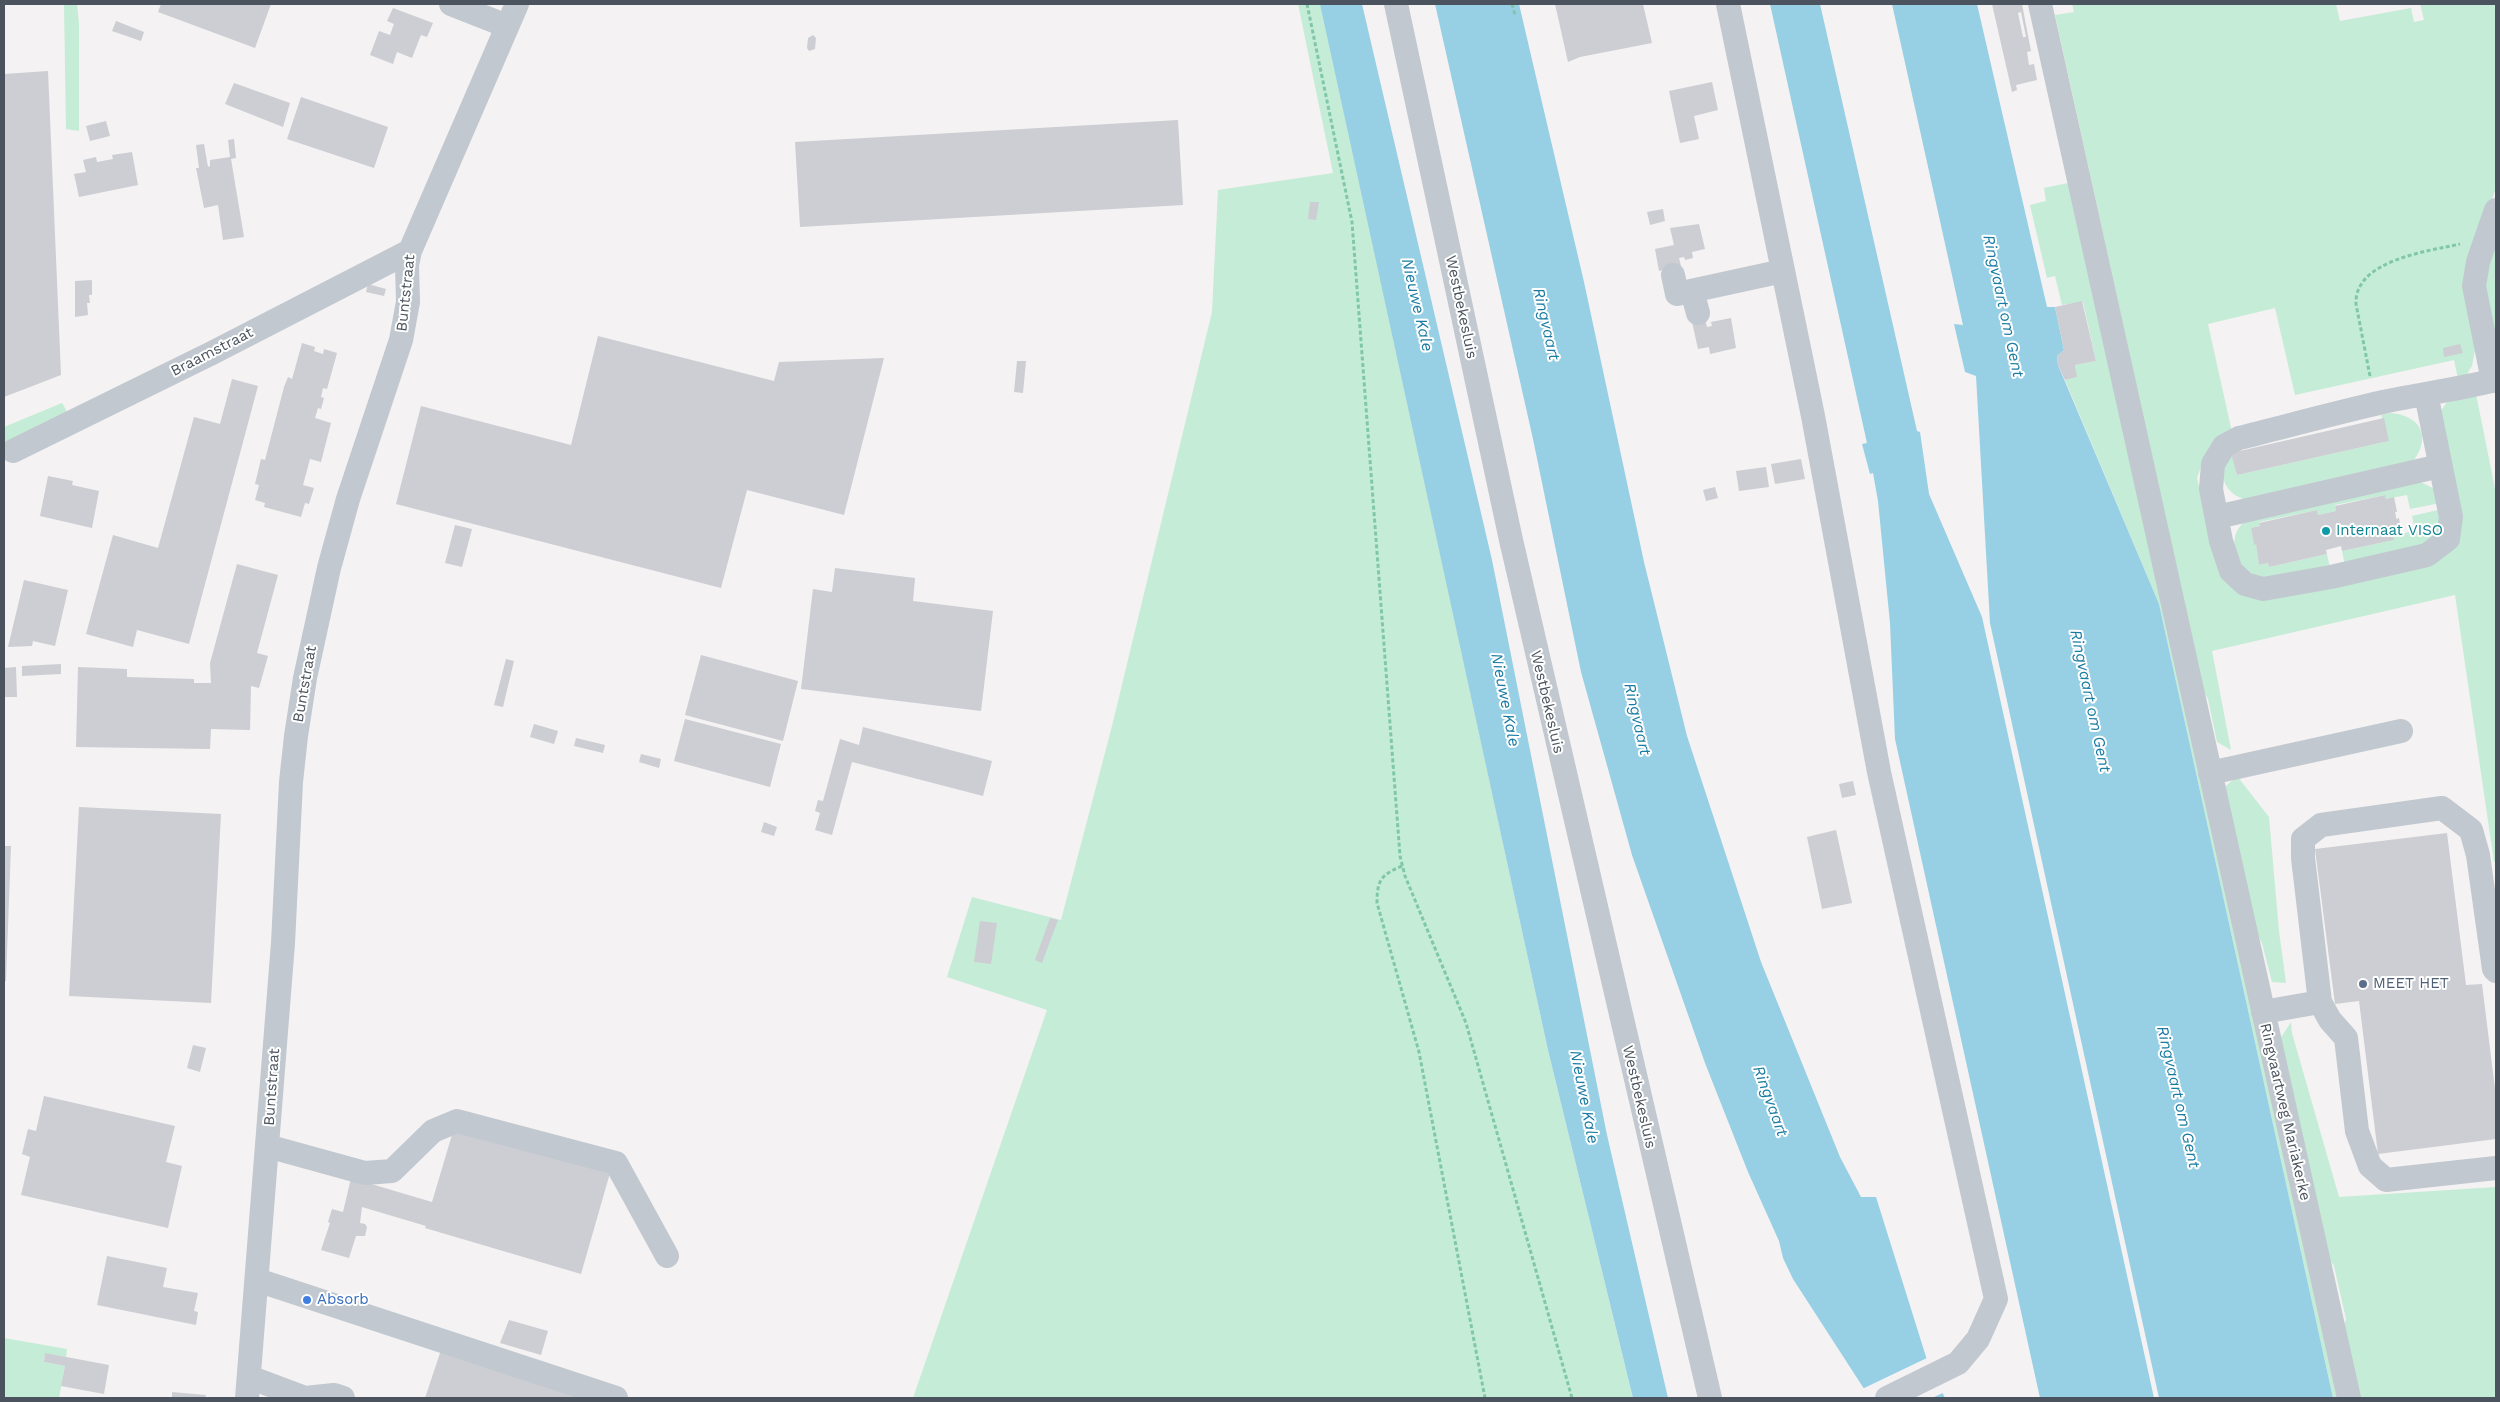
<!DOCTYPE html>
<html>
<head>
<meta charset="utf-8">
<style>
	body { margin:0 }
	#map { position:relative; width:2500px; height:1402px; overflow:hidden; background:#f4f2f2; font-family:"Work Sans",sans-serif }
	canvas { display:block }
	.frame { position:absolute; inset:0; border:5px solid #4b545e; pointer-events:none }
</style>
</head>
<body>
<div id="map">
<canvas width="2500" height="1402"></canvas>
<div class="frame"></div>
</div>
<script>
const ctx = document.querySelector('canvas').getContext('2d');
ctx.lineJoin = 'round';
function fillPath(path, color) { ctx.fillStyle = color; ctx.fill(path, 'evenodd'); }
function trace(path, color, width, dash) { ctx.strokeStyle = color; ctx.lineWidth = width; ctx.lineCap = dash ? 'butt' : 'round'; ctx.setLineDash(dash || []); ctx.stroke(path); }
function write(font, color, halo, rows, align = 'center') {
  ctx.font = font + ' "Work Sans",sans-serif'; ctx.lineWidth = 4; ctx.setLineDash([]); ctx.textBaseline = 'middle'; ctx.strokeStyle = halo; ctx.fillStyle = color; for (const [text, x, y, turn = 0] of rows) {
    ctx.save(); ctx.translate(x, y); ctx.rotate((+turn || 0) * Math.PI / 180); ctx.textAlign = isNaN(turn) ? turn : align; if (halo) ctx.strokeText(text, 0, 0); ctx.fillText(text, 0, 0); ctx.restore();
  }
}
fillPath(new Path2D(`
	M64,4H77L79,24V131L66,129Z
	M1298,4H1321L1548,1050L1633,1398H913L1047,1010L947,977L972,897L1061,920L1112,726L1212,312L1218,190L1333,173Z
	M2072,4H2336L2340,21L2411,8L2414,22L2424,20L2420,4H2496V188L2469,261L2476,345L2472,366L2467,374L2458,379L2454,360L2295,395L2275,308L2208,324L2232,432L2205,455L2197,478L2217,563L2242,590L2457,538L2463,517L2440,419V412L2448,401L2476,394L2496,494V861L2494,862L2455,595L2212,651L2231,750L2217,742L2208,699L2194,675L2128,347L2055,15L2074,12Z
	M2068,183L2092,289L2342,1398H2333L2159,604L2065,380L2076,377L2075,365L2096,361L2083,302L2062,305L2055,276L2047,278L2030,205L2046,201L2044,188Z
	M2496,234V349L2483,276Z
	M62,403L70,417L4,443V427Z
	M2390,413C2419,415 2432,435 2414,460L2243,499C2222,491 2216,469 2232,453L2237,475L2389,441L2381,415Z
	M2418,481L2433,488L2440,503L2410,509L2407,495L2386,499L2385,495L2335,505L2336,511L2318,515L2317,510L2259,522L2260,526L2251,528L2254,544H2256L2259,565L2268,563L2269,567L2327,554L2330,568L2267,582L2241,568C2233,546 2229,534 2249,517Z
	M2442,509V526L2429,543L2345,565L2342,551L2394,540L2393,535L2415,531L2412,516Z
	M2237,776L2269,817L2279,931L2286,983L2272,982L2262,943L2258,936L2225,787Z
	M2291,1022L2292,1033L2339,1197L2496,1187V1398H2357L2342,1336L2346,1319L2334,1266L2325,1253L2280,1039Z
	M4,1338L67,1349L66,1357L45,1354L44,1362L65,1366L59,1398H4Z`), '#c5ecd7');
fillPath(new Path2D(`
	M1320,4H1362L1492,560L1607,1135L1668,1398H1633L1548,1050Z
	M1435,4H1519L1584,282L1644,562L1687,736L1761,962L1840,1157L1861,1197H1876L1927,1360L1945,1398H1870L1793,1279L1783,1258L1779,1241L1748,1172L1705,1063L1632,855L1581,672L1533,439Z
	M1770,4H1820L1917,431L1920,432L1929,494L1982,617L2154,1398H2040L1895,739L1890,623L1878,501L1873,473L1870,474L1862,444L1867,443Z
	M1892,4H1977L2047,307H2055L2064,350L2057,356L2058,365L2159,604L2333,1398H2159L1990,623L1976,376L1965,372L1954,324L1963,325Z`), '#97cfe5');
fillPath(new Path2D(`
	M1929,1357L1945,1392L1932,1398H1867L1862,1389Z`), '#f4f2f2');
fillPath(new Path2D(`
	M161,4H271L255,48L158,12Z
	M1555,4H1643L1652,43L1580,57L1568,62Z
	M1992,4H2022L2031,51L2027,52L2029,65L2034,64L2037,80L2016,85L2017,90L2012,92ZM2021,12L2026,37H2023L2018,13Z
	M393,8L433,23L427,37L421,35L412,58L397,52L393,64L370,55L379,31L390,35L394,24L387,21Z
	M116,21L144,32L141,41L112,31Z
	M813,35L816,38L815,49L809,51L807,48L808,38Z
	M48,71L61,375L4,397V74Z
	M1712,82L1718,110L1694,116L1699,139L1680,143L1669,91Z
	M234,83L290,103L283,127L225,104Z
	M301,97L388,127L374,168L287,139Z
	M1178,120L1183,205L800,227L795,142Z
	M106,121L110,136L90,141L86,126Z
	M234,139L236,158L231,159L244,237L223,240L218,205L204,208L196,168H199L196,145L204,144L208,167L210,166V160L230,157L228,140Z
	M132,152L138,185L79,197L74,174L86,172L83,160L96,157L97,162L113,159L112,155Z
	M1310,202H1319L1316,220L1308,219Z
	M1663,209L1665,221L1650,225L1647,212Z
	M1699,224L1705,249L1692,252L1693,258L1685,260L1684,257L1679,258L1681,266L1659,271L1655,249L1674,245L1670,228Z
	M92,280V295H89L90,303H87L88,315L75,317V281Z
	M368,284L386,289L384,296L366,292Z
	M2082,301L2096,361L2075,365L2077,377L2065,380L2058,365L2057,356L2064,350L2055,307Z
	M1731,318L1736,348L1710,354L1709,347L1698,349L1692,322L1705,319L1707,327L1712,326L1711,322Z
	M598,336L774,381L779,362L884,358L844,515L747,490L721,588L396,504L421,406L571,445Z
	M302,343L315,347L314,351L323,354L324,349L337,353L327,389L323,388L321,397L324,398L321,409L318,408L315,418L331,423L321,462L310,459L303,485L314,488L309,504L305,503L301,517L264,507L265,503L255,500L259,485L255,484L261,459L265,460L284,387L288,377L292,379Z
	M2460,344L2463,353L2444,357L2443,348Z
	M1017,361H1026L1023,393L1014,392Z
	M232,379L258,386L189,644L137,630L133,647L86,634L113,535L158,548L194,417L220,424Z
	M2384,418L2389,441L2237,475L2231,453Z
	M1801,459L1805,479L1775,484L1771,464Z
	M1766,467L1769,487L1739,491L1736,471Z
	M48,476L73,481L72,485L99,491L92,528L40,516Z
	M1715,487L1718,498L1706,501L1703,490Z
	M2385,495L2386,499L2394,497L2397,512H2395L2396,516V519L2399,518L2402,534L2393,535L2394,540L2342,551L2341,546L2326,550L2327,554L2269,567L2268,563L2259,565L2256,544L2254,545L2251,528L2260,526L2259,523L2317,510L2318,515L2336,511L2335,506Z
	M455,525L472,529L462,567L445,563Z
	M237,564L278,575L257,653L268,656L259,688L251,686L250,730L211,729L210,749L76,747L78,667L127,669V677L194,679V683H211L210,663Z
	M835,568L915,578L913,601L993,611L981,711L801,689L813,589L832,592Z
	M24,580L68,590L55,646L33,641L32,646L8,647Z
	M701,655L798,681L783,741L685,715Z
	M506,659L514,661L503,707L494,705Z
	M61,664V674L22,676V666Z
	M16,667L17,697H4V668Z
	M685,719L781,744L770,787L674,761Z
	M534,724L558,731L554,744L530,737Z
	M863,727L992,761L983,796L852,762L832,835L815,830L820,813L815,811L818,800L823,801L840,739L859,745Z
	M576,738L605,745L603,753L574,746Z
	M641,754L661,759L659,768L639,762Z
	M1853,781L1856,795L1842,798L1839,784Z
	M79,807L221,814L211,1003L69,996Z
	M764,822L777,827L774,836L761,832Z
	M1836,830L1852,903L1822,909L1807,837Z
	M2447,833L2466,985L2482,984L2496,1097V1139L2378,1154L2359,1001L2335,1004L2315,849Z
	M4,846H11L6,981H4Z
	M1050,918L1058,920L1042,963L1035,960Z
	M980,921L997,923L991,964L974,962Z
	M193,1045L206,1048L200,1072L187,1068Z
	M44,1096L175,1126L166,1162L182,1166L168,1228L21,1195L30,1157L22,1154L28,1129L36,1131Z
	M454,1128L610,1173L581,1274L425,1228L426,1226L362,1207L360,1223L365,1224L367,1227L365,1236H356L349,1258L321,1250L330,1223L328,1222L332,1209L343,1212L351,1178L432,1202Z
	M107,1256L167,1268L163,1287L198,1293L194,1311L198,1312L196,1325L97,1305Z
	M509,1320L548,1331L541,1355L500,1343Z
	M442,1347L579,1394L577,1398H425Z
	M45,1353L109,1365L104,1394L61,1386L65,1366L44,1362Z
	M172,1392L206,1395L205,1398H172Z`), '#ccced3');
trace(new Path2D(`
	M1307,4L1352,222L1400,856L1405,876L1466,1023L1572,1398
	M1512,4L1515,15
	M2370,376L2356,304C2354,260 2429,251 2460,244
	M1402,866C1381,875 1377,880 1377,903L1419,1052L1485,1398`), '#80c7a9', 3, [4, 2.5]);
trace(new Path2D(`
	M451,4L507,26
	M1396,4L1511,540L1710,1398
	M1728,4L1813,416L1879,772L1996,1299L1978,1339L1958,1363L1887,1398
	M2040,4L2349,1398
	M1673,275L1677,294L1783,271
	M1692,291L1698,313
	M2493,381L2474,286L2478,262L2496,210
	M2426,394L2451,517L2448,539L2427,555L2331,577L2263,589L2245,584L2231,571L2221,541L2211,489L2213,464L2224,446L2239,438C2287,426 2335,413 2383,402C2421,394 2459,389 2496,380
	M13,451L212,353L410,251
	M2217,517L2440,466
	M2210,773L2401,731
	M2496,971L2494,969L2478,855L2471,830L2442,808L2321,825L2303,839V858L2320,1002L2330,1020L2346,1038L2357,1131L2370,1166L2386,1180L2496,1168
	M2263,1012L2320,1002
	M267,1146L365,1173L392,1171L433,1131L457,1121L616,1163L667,1256
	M257,1280L616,1398
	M249,1377L305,1398
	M247,1398L283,943L291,782L296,736L305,678L329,568L348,499L401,340L408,302L407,265L410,251L517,4
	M305,1398L334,1395L343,1398`), '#c1c8cf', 24);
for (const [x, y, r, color] of [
	[2326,531,5,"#0f9aa8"],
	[2363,984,5,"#5c6f8a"],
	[307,1300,5,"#3f7fe0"]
]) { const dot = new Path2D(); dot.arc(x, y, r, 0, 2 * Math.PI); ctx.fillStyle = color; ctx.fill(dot); trace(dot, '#fff', 2); }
write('15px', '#4b545e', '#fff', [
	["Buntstraat",406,293,-84],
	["Westbekesluis",1461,307,78],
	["Braamstraat",212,352,-27],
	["Buntstraat",305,684,-80],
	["Westbekesluis",1547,702,77],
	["Buntstraat",272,1087,-86],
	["Westbekesluis",1639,1097,77],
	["Ringvaartweg Mariakerke",2285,1112,77]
]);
write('15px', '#0d838f', '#fff', [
	["Internaat VISO",2336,531]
], 'left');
write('15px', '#4e5e75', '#fff', [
	["MEET HET",2373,984]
], 'left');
write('15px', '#366cbe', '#fff', [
	["Absorb",317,1300]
], 'left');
write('italic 16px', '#1a7ca2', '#fff', [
	["Nieuwe Kale",1417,305,77],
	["Ringvaart om Gent",2003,306,78],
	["Ringvaart",1546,324,77],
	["Nieuwe Kale",1505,700,79],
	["Ringvaart om Gent",2090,701,78],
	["Ringvaart",1637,719,77],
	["Nieuwe Kale",1584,1097,79],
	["Ringvaart om Gent",2178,1097,77],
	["Ringvaart",1770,1101,70]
]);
</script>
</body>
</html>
